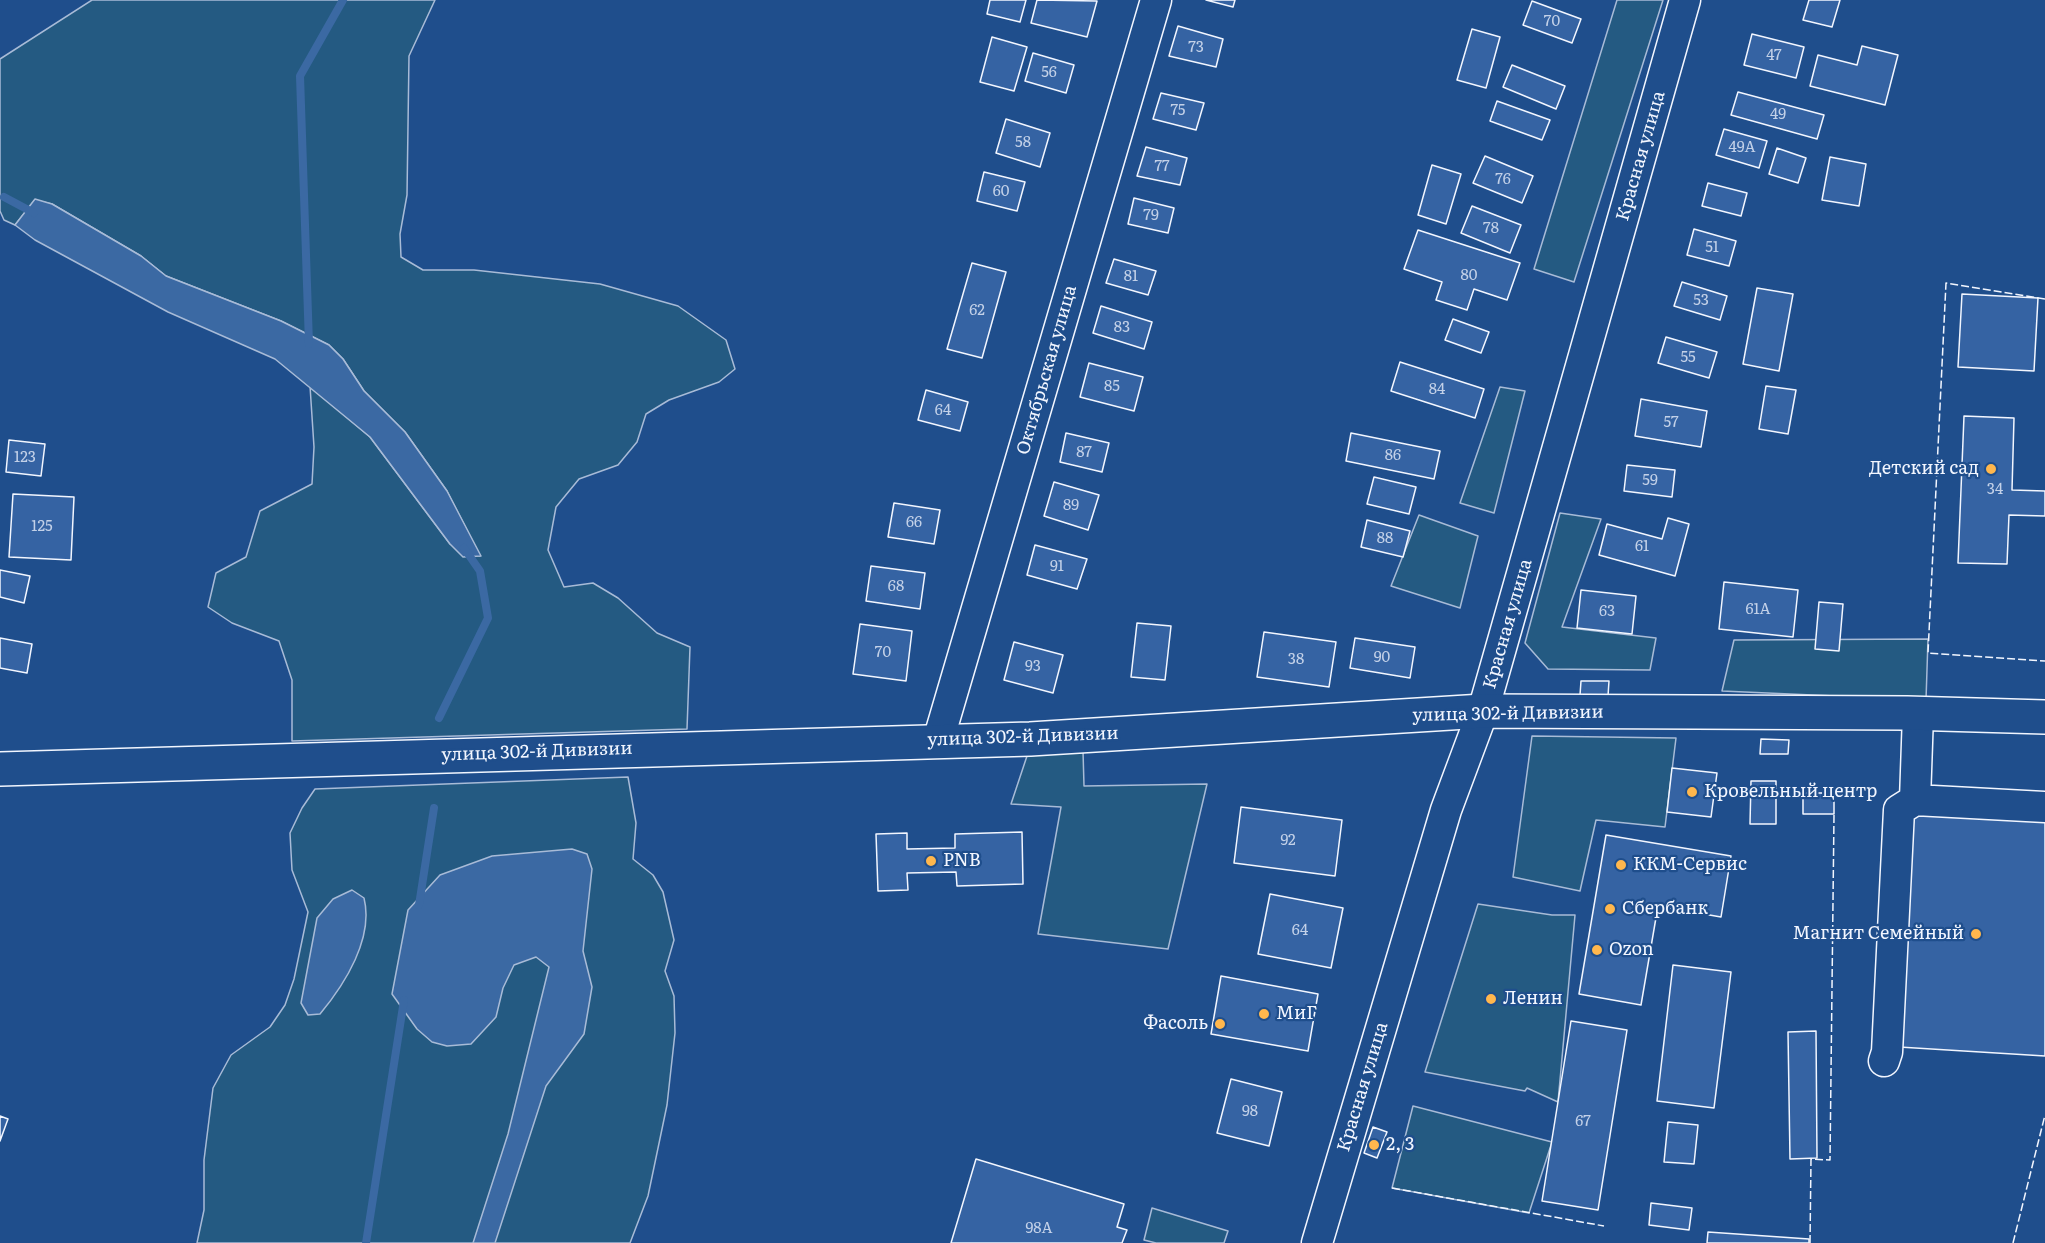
<!DOCTYPE html>
<html>
<head>
<meta charset="utf-8">
<style>
	body { margin:0 }
	canvas { display:block; background:#1f4e8c }
</style>
</head>
<body>
<canvas width="2045" height="1243"></canvas>
<script>
const ctx = document.querySelector('canvas').getContext('2d');
ctx.lineJoin = 'round';
function fillPath(path, color) { ctx.fillStyle = color; ctx.fill(path, 'evenodd'); }
function trace(path, color, width, dash) { ctx.strokeStyle = color; ctx.lineWidth = width; ctx.lineCap = dash ? 'butt' : 'round'; ctx.setLineDash(dash || []); ctx.stroke(path); }
function write(font, color, halo, rows, align = 'center') {
  ctx.font = font + ' Literata,serif'; ctx.lineWidth = 4.5; ctx.setLineDash([]); ctx.textBaseline = 'middle'; ctx.strokeStyle = halo; ctx.fillStyle = color; for (const [text, x, y, turn = 0] of rows) {
    ctx.save(); ctx.translate(x, y); ctx.rotate((+turn || 0) * Math.PI / 180); ctx.textAlign = isNaN(turn) ? turn : align; if (halo) ctx.strokeText(text, 0, 0); ctx.fillText(text, 0, 0); ctx.restore();
  }
}
const green = new Path2D(`
	M92,0H435L409,56L407,195L400,234L401,257L423,270H474L600,284L678,306L726,340L735,369L719,382L669,400L646,414L637,442L618,465L579,479L556,507L548,550L564,587L593,583L618,598L657,633L690,647L687,729L292,741V680L279,641L232,623L208,607L216,573L246,557L260,511L312,484L314,447L310,386L370,437L450,544L480,556L447,491L405,432L364,391L343,359L329,345L281,321L166,276L141,256L52,204L35,200L15,225L4,220L0,211V59Z
	M1617,0H1663L1574,282L1534,269Z
	M1500,387L1525,391L1494,513L1460,503Z
	M1560,513L1601,519L1562,627L1656,638L1650,670L1548,669L1525,643Z
	M1419,515L1478,536L1460,608L1391,586Z
	M1928,639L1926,700L1722,691L1734,640Z
	M1532,736L1676,738L1665,827L1596,820L1580,891L1513,877Z
	M1083,751L1084,786L1207,784L1168,949L1038,934L1061,807L1011,804L1027,756Z
	M628,777L636,823L633,859L653,875L663,892L674,940L665,971L674,996L675,1033L667,1105L648,1196L630,1243H197L204,1210V1160L213,1088L231,1055L270,1027L285,1005L294,979L308,912L292,870L290,833L302,808L315,789Z
	M1478,904L1552,915H1575L1558,1102L1527,1088L1525,1091L1425,1072Z
	M1413,1106L1552,1142L1529,1213L1392,1188Z
	M1152,1208L1228,1231L1224,1243H1156L1144,1240Z`);
fillPath(green, '#245a82');
trace(green, '#a8bbd7', 1.5);
const water = new Path2D(`
	M35,199L52,204L141,256L166,276L281,321L329,345L343,359L364,391L405,432L447,491L481,556L463,557L450,544L370,437L275,359L168,312L35,240L15,225Z
	M572,849L587,854L592,869L583,951L592,987L584,1034L546,1086L495,1243H473L508,1134L549,967L536,957L514,965L503,988L496,1017L471,1044L447,1046L432,1042L417,1029L392,994L408,910L440,875L492,856Z
	M352,890L364,898C374,938 345,984 320,1014L308,1015L301,1003L317,918L333,899Z`);
fillPath(water, '#3b69a3');
trace(water, '#a8bbd7', 1.5);
trace(new Path2D(`
	M4,197L34,213
	M309,344L300,76L343,0
	M439,718L488,618L480,571L464,548
	M419,905L434,808
	M366,1243L404,1000`), '#3b69a3', 8);
const building = new Path2D(`
	M990,0H1026L1020,22L987,14Z
	M1037,0L1097,1L1087,37L1031,23Z
	M1206,0H1235L1233,7Z
	M1809,0H1840L1832,27L1803,20Z
	M1532,1L1581,19L1572,43L1523,25Z
	M1178,26L1223,39L1216,67L1169,56Z
	M1472,29L1500,37L1486,88L1457,80Z
	M1752,34L1804,47L1796,78L1744,65Z
	M992,37L1027,47L1014,91L980,82Z
	M1862,46L1898,55L1885,105L1810,86L1818,55L1857,65Z
	M1033,53L1074,65L1066,93L1025,81Z
	M1512,65L1565,86L1556,109L1503,87Z
	M1738,92L1824,115L1817,139L1731,115Z
	M1161,93L1204,103L1196,130L1153,119Z
	M1497,101L1550,120L1542,140L1490,121Z
	M1006,119L1050,133L1040,167L996,153Z
	M1724,129L1767,141L1759,168L1716,155Z
	M1146,147L1187,158L1180,185L1137,176Z
	M1777,148L1806,158L1798,183L1769,174Z
	M1485,156L1533,176L1522,203L1473,183Z
	M1830,157L1866,164L1859,206L1822,200Z
	M1432,165L1461,174L1446,224L1418,215Z
	M984,172L1025,182L1017,211L977,201Z
	M1708,183L1747,193L1741,216L1702,206Z
	M1134,198L1174,208L1168,233L1128,224Z
	M1472,206L1521,225L1510,253L1461,233Z
	M1694,229L1736,241L1729,266L1687,255Z
	M1418,230L1520,263L1507,300L1474,289L1467,310L1436,300L1442,282L1404,269Z
	M1114,259L1156,271L1148,295L1106,283Z
	M972,263L1006,272L982,358L947,349Z
	M1682,282L1727,296L1720,320L1674,306Z
	M1757,288L1793,294L1779,371L1743,364Z
	M1962,294L2038,298L2034,371L1958,367Z
	M1101,306L1152,322L1144,349L1093,333Z
	M1453,319L1489,332L1481,353L1445,340Z
	M1666,337L1717,352L1709,378L1658,363Z
	M1400,362L1484,389L1475,418L1391,391Z
	M1089,363L1143,377L1134,411L1080,397Z
	M1766,386L1796,390L1788,434L1759,429Z
	M926,390L968,402L960,431L918,420Z
	M1641,399L1707,411L1701,447L1635,436Z
	M1964,416L2014,418L2012,490L2045,491V516L2009,515L2007,564L1958,563Z
	M1066,433L1109,443L1102,472L1060,462Z
	M1351,433L1440,451L1434,479L1346,461Z
	M9,440L45,444L41,476L6,472Z
	M1627,465L1675,470L1672,497L1624,491Z
	M1374,477L1416,487L1409,514L1367,504Z
	M1054,482L1099,495L1088,530L1044,516Z
	M13,494L74,497L71,560L9,557Z
	M894,503L940,510L934,544L888,537Z
	M1668,518L1689,524L1675,576L1599,555L1607,524L1662,539Z
	M1367,520L1410,531L1403,557L1361,547Z
	M1035,545L1087,559L1077,589L1027,575Z
	M871,566L925,573L920,609L866,601Z
	M0,570L30,576L24,603L0,597Z
	M1724,582L1798,590L1793,637L1719,629Z
	M1581,590L1636,596L1632,634L1577,628Z
	M1819,602L1843,604L1839,651L1815,649Z
	M1137,623L1171,626L1165,680L1131,677Z
	M860,624L912,631L906,681L853,674Z
	M1264,632L1336,642L1329,687L1257,677Z
	M0,638L32,644L27,673L0,668Z
	M1355,638L1415,647L1410,678L1350,668Z
	M1014,642L1063,655L1053,693L1004,680Z
	M1581,681H1609L1608,696L1580,695Z
	M1761,739L1789,740L1788,754H1760Z
	M1672,768L1717,773L1711,817L1667,812Z
	M1751,781H1776V824H1750Z
	M1803,793H1834V814H1803Z
	M1241,807L1342,820L1335,876L1234,863Z
	M1914,813L2045,821V1056L1899,1047Z
	M1022,832L1023,884L957,886L956,872L907,873L908,890L878,891L876,834L907,833V849L955,848V834Z
	M1606,835L1731,856L1721,917L1658,906L1641,1005L1579,994Z
	M1270,894L1343,908L1331,968L1258,954Z
	M1673,965L1731,972L1714,1108L1657,1101Z
	M1221,976L1318,994L1308,1051L1211,1034Z
	M1571,1021L1627,1030L1598,1210L1542,1201Z
	M1816,1031L1817,1158L1790,1159L1788,1032Z
	M1231,1079L1282,1092L1269,1146L1217,1133Z
	M0,1116L8,1119L0,1141Z
	M1668,1122L1698,1125L1694,1164L1664,1162Z
	M1373,1127L1387,1132L1377,1158L1364,1153Z
	M976,1159L1124,1204L1117,1227L1127,1230L1122,1243H951Z
	M1651,1203L1692,1208L1689,1230L1649,1225Z
	M1708,1232L1809,1239V1243H1707Z`);
fillPath(building, '#3563a3');
trace(building, '#f2f6ff', 1.5);
const minor = new Path2D(`
	M1918,714L1915,800L2045,807
	M938,741L1156,0
	M1884,1061L1887,1052L1899,810L1915,800
	M1317,1243L1446,810L1483,711L1685,0`);
const major = new Path2D(`
	M0,769L1030,739L1483,711L1907,713L2045,717`);
trace(minor, '#f2f6ff', 33);
trace(major, '#f2f6ff', 36);
trace(minor, '#1f4e8c', 30);
trace(major, '#1f4e8c', 33);
trace(new Path2D(`
	M2045,299L1946,283L1928,653L2045,661
	M1392,1188L1604,1226
	M1810,1243L1811,1159L1830,1160L1834,815
	M2013,1243L2045,1115`), '#f2f6ff', 1.5, [8, 3]);
for (const [x, y, r, color] of [
	[1991,469,6,"#ffb74d"],
	[1692,792,6,"#ffb74d"],
	[931,861,6,"#ffb74d"],
	[1621,865,6,"#ffb74d"],
	[1610,909,6,"#ffb74d"],
	[1976,934,6,"#ffb74d"],
	[1597,950,6,"#ffb74d"],
	[1491,999,6,"#ffb74d"],
	[1264,1014,6,"#ffb74d"],
	[1220,1024,6,"#ffb74d"],
	[1374,1145,6,"#ffb74d"]
]) { const dot = new Path2D(); dot.arc(x, y, r, 0, 2 * Math.PI); ctx.fillStyle = color; ctx.fill(dot); trace(dot, '#1f4e8c', 2); }
write('15px', '#c3d1e8', null, [
	["70",1552,22],
	["73",1196,48],
	["47",1774,56],
	["56",1049,73],
	["75",1178,111],
	["49",1778,115],
	["58",1023,143],
	["49А",1742,148],
	["77",1162,167],
	["76",1503,180],
	["60",1001,192],
	["79",1151,216],
	["78",1491,229],
	["51",1712,248],
	["80",1469,276],
	["81",1131,277],
	["53",1701,301],
	["62",977,311],
	["83",1122,328],
	["55",1688,358],
	["85",1112,387],
	["84",1437,390],
	["64",943,411],
	["57",1671,423],
	["87",1084,453],
	["86",1393,456],
	["123",25,458],
	["59",1650,481],
	["34",1995,490],
	["89",1071,506],
	["66",914,523],
	["125",42,527],
	["88",1385,539],
	["61",1642,547],
	["91",1057,567],
	["68",896,587],
	["61А",1758,610],
	["63",1607,612],
	["70",883,653],
	["90",1382,658],
	["38",1296,660],
	["93",1033,667],
	["92",1288,841],
	["64",1300,931],
	["98",1250,1112],
	["67",1583,1122],
	["98А",1039,1229]
]);
write('18px', '#f2f6ff', '#1f4e8c', [
	["Красная улица",1641,156,-74],
	["Октябрьская улица",1047,370,-74],
	["Красная улица",1508,624,-74],
	["улица 302-й Дивизии",1508,714,-1],
	["улица 302-й Дивизии",1023,737,-2],
	["улица 302-й Дивизии",537,752,-2],
	["Красная улица",1363,1087,-73]
]);
write('18px', '#f2f6ff', '#1f4e8c', [
	["Детский сад",1979,469,"right"],
	["Кровельный центр",1704,792],
	["PNB",943,861],
	["ККМ-Сервис",1633,865],
	["Сбербанк",1622,909],
	["Магнит Семейный",1964,934,"right"],
	["Ozon",1609,950],
	["Ленин",1503,999],
	["МиГ",1276,1014],
	["Фасоль",1208,1024,"right"],
	["2, 3",1386,1145]
], 'left');
</script>
</body>
</html>
